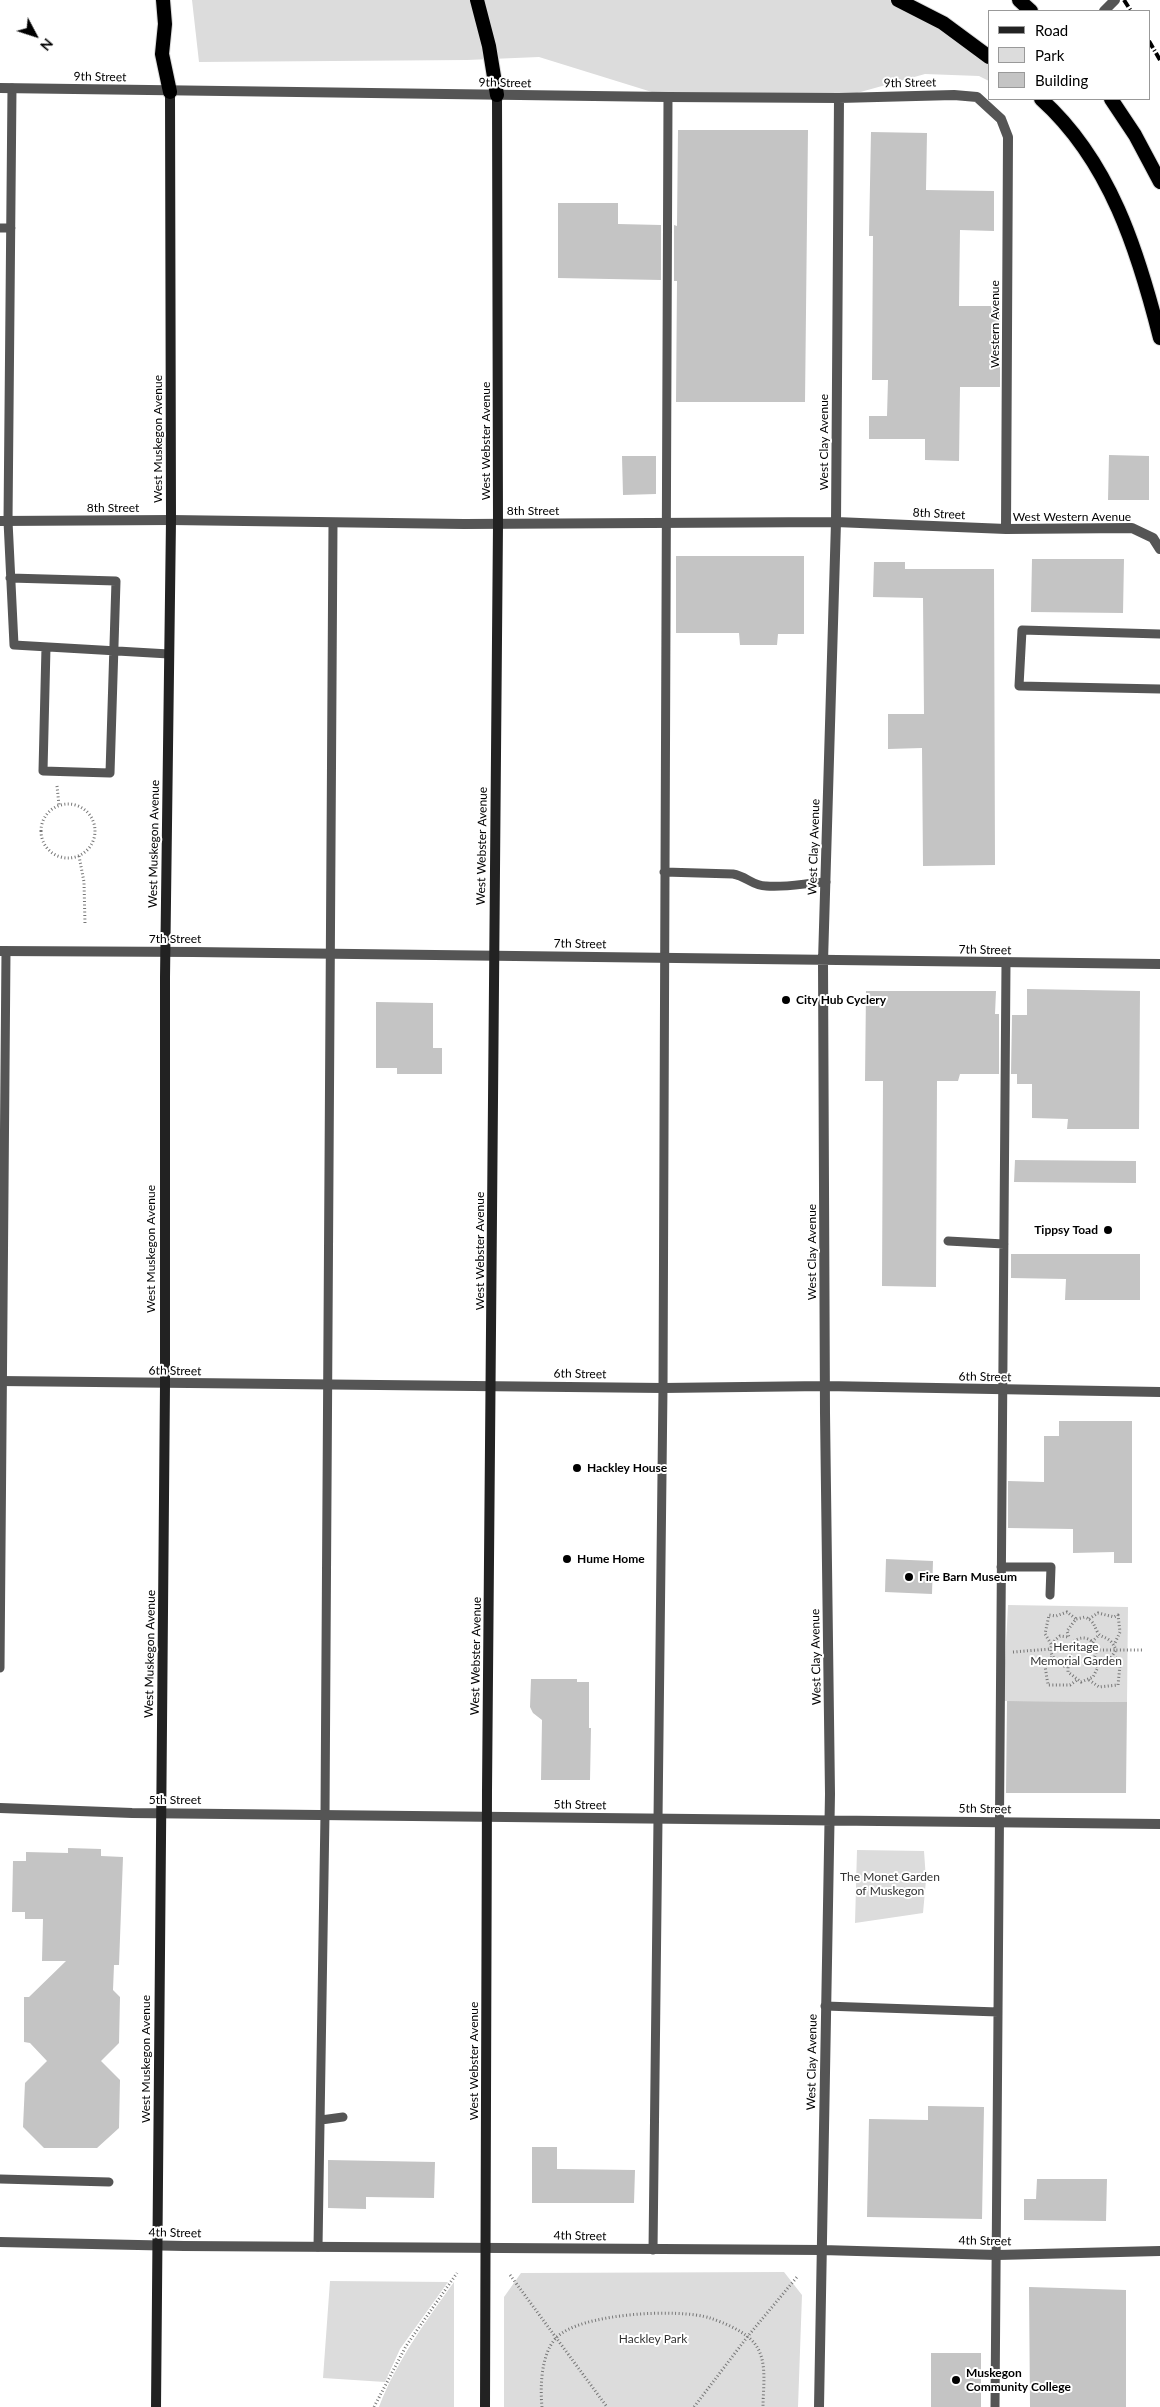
<!DOCTYPE html>
<html>
<head>
<meta charset="utf-8">
<style>
	body { margin:0 }
	#map { position:relative; width:1160px; height:2407px; overflow:hidden; background:#fff; font-family:Lato,sans-serif }
	canvas { display:block }
	.legend { position:absolute; left:988px; top:10px; width:162px; height:90px; box-sizing:border-box; background:#fff; border:1px solid #999; margin:0; padding:6px 9px; list-style:none; font-size:15px; color:#000 }
	.legend li { display:flex; align-items:center; gap:10px; height:25px }
	.legend b { width:25px; border:1px solid #999 }
	.north { position:absolute; left:10px; top:10px; width:50px; height:50px; -webkit-text-stroke:4px #fff; paint-order:stroke; rotate:130deg; font-size:14px; font-weight:700; line-height:20px; text-align:center; color:#000 }
	.north::after { content:''; display:block; margin:auto; width:18px; height:22px; background:#000; clip-path:polygon(50% 0,100% 100%,50% 72%,0 100%) }
</style>
</head>
<body>
<div id="map">
<canvas width="1160" height="2407"></canvas>
<ul class="legend">
<li><b style="height:6px;background:#222"></b>Road</li>
<li><b style="height:14px;background:#dcdcdc"></b>Park</li>
<li><b style="height:14px;background:#c4c4c4"></b>Building</li>
</ul>
<div class="north">N</div>
</div>
<script>
const ctx = document.querySelector('canvas').getContext('2d');
ctx.lineJoin = 'round';
function fillPath(path, color) { ctx.fillStyle = color; ctx.fill(path, 'evenodd'); }
function trace(path, color, width, dash) { ctx.strokeStyle = color; ctx.lineWidth = width; ctx.lineCap = dash ? 'butt' : 'round'; ctx.setLineDash(dash || []); ctx.stroke(path); }
function write(font, color, halo, rows, align = 'center') {
  ctx.font = font + ' Lato,sans-serif'; ctx.lineWidth = 4; ctx.setLineDash([]); ctx.textBaseline = 'middle'; ctx.strokeStyle = halo; ctx.fillStyle = color; for (const [text, x, y, turn = 0] of rows) {
    ctx.save(); ctx.translate(x, y); ctx.rotate((+turn || 0) * Math.PI / 180); ctx.textAlign = isNaN(turn) ? turn : align; if (halo) ctx.strokeText(text, 0, 0); ctx.fillText(text, 0, 0); ctx.restore();
  }
}
fillPath(new Path2D(`
	M192,0H898L989,57V81L979,76L925,74L839,98L668,97L539,57L467,60L199,62Z
	M1008,1605L1128,1607L1127,1702L1003,1701Z
	M857,1850L924,1851L926,1880L923,1913L855,1923Z
	M784,2272L802,2295L798,2407H504V2297L521,2273Z
	M330,2281L448,2282L400,2349L385,2382L323,2378Z
	M454,2282V2407H379C396,2362 426,2321 454,2282Z`), '#dcdcdc');
fillPath(new Path2D(`
	M678,130H808L805,402H676L677,281H674V225L677,226Z
	M871,132L927,133L926,190L994,191V231L960,230L959,306H1000V387H960L959,461L925,460V439H869V416H887L888,380H872L873,236H869Z
	M558,203H618V224L661,225V280L558,278Z
	M1109,455L1149,456V500H1108Z
	M622,456H656V494L623,495Z
	M676,556H804V634H778L777,645H740L739,633H676Z
	M1032,559H1124L1123,613L1031,612Z
	M874,562H905V569H994L995,865L923,866L922,748L888,749V714H924L923,598L873,597Z
	M1027,989L1140,991L1139,1129H1067L1068,1119L1032,1118V1084H1017V1074H1011L1012,1015H1027Z
	M866,991H996L995,1014H999V1074H960L958,1081H937L936,1287L882,1286L883,1081H865Z
	M376,1002L433,1003V1048H442V1074H397V1068H376Z
	M1015,1160L1136,1161V1183L1014,1182Z
	M1011,1254H1140V1300H1065L1066,1279L1011,1278Z
	M1059,1421H1132V1563H1114V1552L1073,1553V1529L1008,1528V1481L1044,1482V1436H1059Z
	M886,1559L933,1561L932,1594L885,1592Z
	M531,1679H577V1682H589V1728H591L590,1780H541L542,1720L533,1713L530,1707Z
	M1007,1701L1127,1702L1126,1793H1006Z
	M68,1848L101,1849V1856L123,1857L119,1965H114L113,1990L120,1997L119,2043L101,2061L120,2080L119,2128L97,2148H44L23,2127L25,2083L47,2061L30,2043L24,2042V1997H29L66,1961H42L43,1919H25V1912H12L13,1861H26V1852L68,1853Z
	M928,2106L984,2107L982,2219L867,2217L869,2119L928,2120Z
	M532,2147H557V2169L635,2170L634,2203H532Z
	M328,2160L435,2162L434,2198L366,2197V2209L328,2208Z
	M1037,2179H1107L1106,2221L1024,2220V2199H1036Z
	M1029,2287L1126,2290V2407H1030Z
	M931,2353H981V2407H931Z`), '#c4c4c4');
const trunk = new Path2D(`
	M163,0L165,24L162,54L170,92
	M477,0L489,46L497,95
	M898,0L943,23L989,57
	M1019,0L1031,11
	M1041,99C1110,161 1138,251 1160,338
	M1111,99L1135,135L1160,182`);
trace(trunk, '#dbdbdb', 16);
trace(new Path2D(`
	M57,786L59,805
	M41 831a27 27 0 1 1 54 0a27 27 0 1 1-54 0Z
	M79,856L84,882L85,924
	M1089,1619L1098,1613L1114,1617L1118,1615L1120,1632L1114,1645
	M1070 1651a13 13 0 1 1 26 0a13 13 0 1 1-26 0Z
	M1092,1642L1099,1635
	M1051,1644L1045,1634L1049,1615L1056,1616L1067,1612L1076,1619
	M1096,1650H1116L1108,1662L1096,1664L1098,1667L1093,1677L1081,1682L1068,1672V1665L1064,1666C1050,1658 1045,1647 1060,1636L1069,1637L1067,1631L1076,1619L1085,1617C1094,1621 1094,1626 1098,1633C1102,1639 1110,1635 1116,1650H1142
	M1013,1652L1050,1649
	M1052,1657L1045,1666L1048,1685H1070L1077,1680
	M1089,1680L1099,1687L1118,1685L1120,1665L1114,1655
	M510,2275L607,2407
	M374,2407L406,2346L457,2273
	M542,2407C540,2387 541,2354 556,2338C579,2313 679,2308 710,2318C725,2323 746,2332 755,2344C768,2361 763,2387 763,2407
	M694,2407L748,2336L797,2277`), '#777', 3, [1, 2.5]);
trace(new Path2D(`
	M12,88L8,521L14,645L169,654
	M0,228H11
	M10,578L116,581L110,773L43,771L46,647
	M1160,634L1022,630L1019,686L1160,689
	M664,872L733,874C746,876 753,886 766,886C785,888 806,883 826,882
	M948,1241L1004,1244
	M1001,1567H1051L1050,1595
	M0,1668L6,951
	M825,2006L998,2012
	M321,2120L343,2117
	M0,2179L109,2182
	M318,2247L325,1814L333,523
	M653,2250L663,1388L668,97
	M995,2407L1006,963`), '#555', 9);
trace(new Path2D(`
	M0,88L668,97L839,98L954,95L977,97L1001,119L1008,137L1006,529
	M0,521L171,520L464,524L836,522L1006,529L1132,528L1153,538L1160,549
	M0,951L193,952L1160,964
	M0,1381L663,1388L825,1386L1160,1392
	M0,1808L132,1813L1160,1824
	M0,2242L184,2246L822,2250L997,2255L1160,2251
	M819,2407L830,1794L825,1413L823,961L836,522L839,98`), '#555', 10);
trace(new Path2D(`
	M1104,11L1115,0`), '#555', 10);
trace(new Path2D(`
	M156,2407L165,1384V977L171,520L170,92
	M485,2407L487,1789L498,524L497,95`), '#222', 10);
trace(trunk, '#000', 14);
trace(new Path2D(`
	M1124,0L1131,11
	M1149,41L1160,60`), '#000', 4, [8, 2.5, 1, 2.5]);
for (const [x, y, r, color] of [
	[786,1000,5,"#000"],
	[1108,1230,5,"#000"],
	[577,1468,5,"#000"],
	[567,1559,5,"#000"],
	[909,1577,5,"#000"],
	[956,2380,5,"#000"]
]) { const dot = new Path2D(); dot.arc(x, y, r, 0, 2 * Math.PI); ctx.fillStyle = color; ctx.fill(dot); trace(dot, '#fff', 2); }
write('12px', '#000', '#fff', [
	["9th Street",100,77,1],
	["9th Street",505,83,1],
	["9th Street",910,83,-1],
	["Western Avenue",995,324,-90],
	["West Muskegon Avenue",158,439,-90],
	["West Webster Avenue",486,441,-90],
	["West Clay Avenue",824,442,-90],
	["8th Street",113,508],
	["8th Street",533,511],
	["8th Street",939,514,3],
	["West Western Avenue",1072,517],
	["West Muskegon Avenue",154,844,-89],
	["West Webster Avenue",482,846,-89],
	["West Clay Avenue",814,847,-88],
	["7th Street",175,939],
	["7th Street",580,944,1],
	["7th Street",985,950,1],
	["West Muskegon Avenue",151,1249,-90],
	["West Webster Avenue",480,1251,-90],
	["West Clay Avenue",812,1252,-90],
	["6th Street",175,1371,1],
	["6th Street",580,1374,1],
	["6th Street",985,1377,1],
	["West Muskegon Avenue",150,1654,-89],
	["West Webster Avenue",476,1656,-89],
	["West Clay Avenue",816,1657,-91],
	["5th Street",175,1800],
	["5th Street",580,1805,1],
	["5th Street",985,1809,1],
	["West Muskegon Avenue",146,2059,-90],
	["West Webster Avenue",474,2061,-90],
	["West Clay Avenue",812,2062,-89],
	["4th Street",175,2233,1],
	["4th Street",580,2236,1],
	["4th Street",985,2241,1]
]);
write('bold 12px', '#000', '#fff', [
	["City Hub Cyclery",796,1000],
	["Tippsy Toad",1098,1230,"right"],
	["Hackley House",587,1468],
	["Hume Home",577,1559],
	["Fire Barn Museum",919,1577],
	["Muskegon",966,2373],
	["Community College",966,2387]
], 'left');
write('12px', '#333', '#fff', [
	["Heritage",1076,1647],
	["Memorial Garden",1076,1661],
	["The Monet Garden",890,1877],
	["of Muskegon",890,1891],
	["Hackley Park",653,2339]
]);
</script>
</body>
</html>
